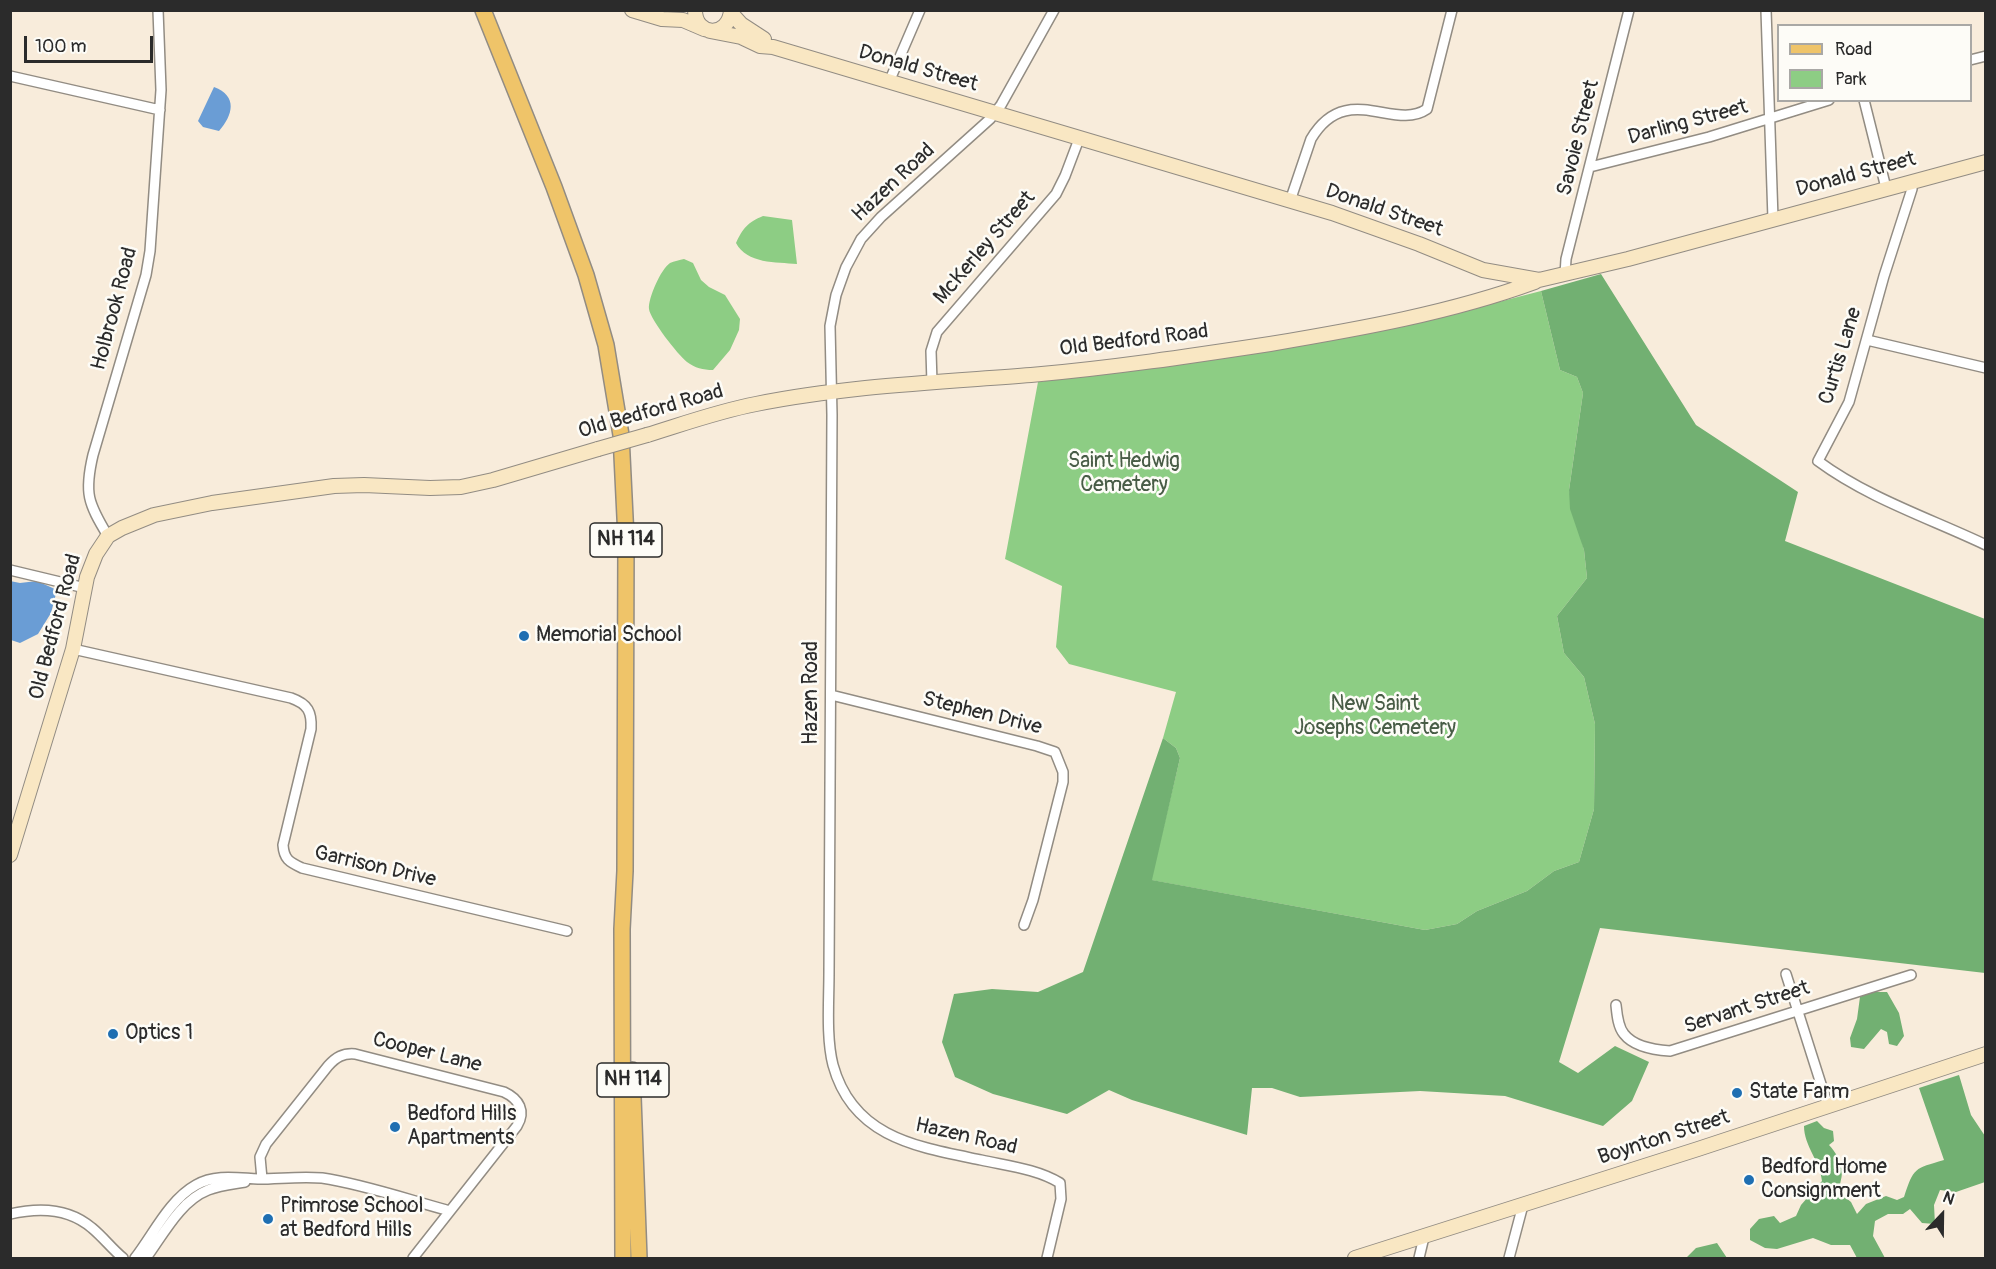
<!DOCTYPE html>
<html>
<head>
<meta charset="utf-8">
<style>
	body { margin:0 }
	#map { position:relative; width:1996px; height:1269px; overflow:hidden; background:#f8ecdb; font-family:Pangolin,sans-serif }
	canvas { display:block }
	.frame { position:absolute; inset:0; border:12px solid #2b2b2b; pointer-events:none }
	.legend { position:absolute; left:1777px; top:24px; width:195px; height:78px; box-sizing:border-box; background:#fdfcf7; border:2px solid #a9a8a5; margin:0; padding:8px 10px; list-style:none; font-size:18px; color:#2b2b2b }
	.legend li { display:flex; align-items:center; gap:12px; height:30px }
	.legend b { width:30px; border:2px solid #a9a8a5 }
	.north { position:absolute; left:1912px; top:1185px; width:60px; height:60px; -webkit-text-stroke:4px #fdfcf7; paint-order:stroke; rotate:22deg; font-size:16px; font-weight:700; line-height:24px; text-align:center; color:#2b2b2b }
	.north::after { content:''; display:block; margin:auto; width:21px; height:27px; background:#2b2b2b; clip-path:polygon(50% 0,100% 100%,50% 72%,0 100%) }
	.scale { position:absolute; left:24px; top:36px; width:129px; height:27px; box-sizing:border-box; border:3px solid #2b2b2b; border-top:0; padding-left:8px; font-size:18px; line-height:21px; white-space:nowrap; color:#2b2b2b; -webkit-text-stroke:4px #fdfcf7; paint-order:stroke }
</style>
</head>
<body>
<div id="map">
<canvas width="1996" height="1269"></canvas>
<div class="frame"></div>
<ul class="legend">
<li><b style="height:8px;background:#efc469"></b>Road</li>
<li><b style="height:16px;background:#8dcd84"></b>Park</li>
</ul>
<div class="north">N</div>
<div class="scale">100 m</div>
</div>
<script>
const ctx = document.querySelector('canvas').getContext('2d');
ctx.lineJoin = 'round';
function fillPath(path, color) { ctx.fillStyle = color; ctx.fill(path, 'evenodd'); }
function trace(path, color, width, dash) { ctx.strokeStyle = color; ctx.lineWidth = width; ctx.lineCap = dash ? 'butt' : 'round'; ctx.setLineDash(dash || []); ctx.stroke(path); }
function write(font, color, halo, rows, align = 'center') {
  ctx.font = font + ' Pangolin,sans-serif'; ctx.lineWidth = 5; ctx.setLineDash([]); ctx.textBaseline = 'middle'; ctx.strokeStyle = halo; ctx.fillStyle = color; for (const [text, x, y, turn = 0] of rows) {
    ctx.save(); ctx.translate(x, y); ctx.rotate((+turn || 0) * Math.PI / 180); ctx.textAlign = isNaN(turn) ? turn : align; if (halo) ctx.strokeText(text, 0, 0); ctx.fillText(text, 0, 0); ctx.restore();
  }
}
fillPath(new Path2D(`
	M763,216L792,220L797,264C776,262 747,264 736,243C743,228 748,222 763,216Z
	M684,259L693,263L701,280L709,287L725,295L740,319L739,330L730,350L713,370C703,370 695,368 687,362C678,355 650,319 649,309C648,298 661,269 670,263C674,261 680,260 684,259Z
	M1541,291L1560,370L1577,377L1583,393L1569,490L1584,550L1587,578L1557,616L1564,653L1584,677L1595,724L1594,809L1579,862L1554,871L1527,891L1477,911L1457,924L1425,930L1151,880L1180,758L1176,748L1163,738L1176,692L1069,664L1056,647L1062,586L1005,559L1038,382L1272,350L1402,327Z`), '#8dcd84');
fillPath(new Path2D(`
	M1601,274L1696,425L1798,492L1785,541L1985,619V973L1600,928L1559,1062L1578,1073L1615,1046L1649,1062L1632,1101L1603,1126L1505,1096L1420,1091L1300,1097L1272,1088H1252L1247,1135L1132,1100L1109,1090L1067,1114L993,1094L955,1077L942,1042L954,994L992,989L1038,992L1083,972L1163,738L1176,748L1180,758L1152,880L1425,930L1457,924L1477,911L1527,891L1554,871L1579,862L1594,809L1595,724L1584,677L1564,653L1557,616L1587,578L1584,550L1570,509L1569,490L1583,393L1577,377L1560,370L1541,291Z
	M1870,992H1887L1899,1013L1904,1036L1897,1046L1889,1044L1887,1032L1881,1029L1864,1049L1851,1047L1850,1038L1857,1019L1860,997Z
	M1959,1075L1971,1115L1985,1136V1182L1956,1192L1940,1190L1934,1205L1935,1224L1922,1223L1910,1209L1903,1214H1888L1875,1221L1873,1236L1885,1258H1857L1850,1245H1831L1813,1238L1777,1249L1765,1248L1750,1240V1229L1759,1219L1774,1216L1780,1223L1796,1216L1801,1205L1822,1181C1820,1161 1804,1146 1804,1126L1817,1121L1824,1128L1833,1131L1834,1141L1829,1145C1835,1151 1842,1163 1842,1172C1842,1179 1839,1185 1839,1192L1851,1202L1857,1214L1866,1204L1886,1196L1897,1200L1904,1197C1914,1167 1914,1169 1944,1160L1919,1088Z
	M1717,1243L1727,1258H1686L1696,1248Z`), '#72b072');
fillPath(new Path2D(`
	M214,87C238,96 233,115 219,131L203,127L198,121Z
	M10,581L20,583L37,581L57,590L51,613L38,634L20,643L11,640Z`), '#6a9dd5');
const street = new Path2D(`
	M1766,10L1773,219
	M1970,60L1986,56
	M10,76L160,110
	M889,82L920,10
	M1864,100L1886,188
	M1590,167L1709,137L1829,100
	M1912,181V189L1884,276L1849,402L1818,461C1868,498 1929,518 1986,545
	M1290,201L1311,139C1346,80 1394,132 1427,109L1452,10
	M1565,275L1566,259L1629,10
	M1867,340L1986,368
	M932,383L931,351L937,332L1056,194L1065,176L1079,139
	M108,536C88,503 84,493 93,455L146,275L150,251L161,90L158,10
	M10,570L85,588
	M73,649L291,698C308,704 312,712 311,729L283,845C284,859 289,862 302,868L567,931
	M831,695L1037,746L1055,752L1063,772V782L1033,900L1024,925
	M1786,974L1828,1106
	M1616,1005C1617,1015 1618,1027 1624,1034C1634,1047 1655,1050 1670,1051L1911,975
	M262,1179L260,1157L266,1144L328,1066C336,1057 343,1053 355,1054L504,1092C519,1099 526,1111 517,1126L450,1211
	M10,1214C40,1207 69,1208 92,1228C103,1237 112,1249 123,1258
	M135,1258C153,1235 169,1200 196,1185C215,1174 237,1178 258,1179C279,1179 300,1176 322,1178C363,1184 409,1200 450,1211L413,1258
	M146,1258C163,1235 180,1201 208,1190C220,1185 233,1184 245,1182
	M1047,1258L1061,1199L1060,1183C1037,1169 1008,1166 981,1160C918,1147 853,1138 833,1065C826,1038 829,1001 829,973L832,415L830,326L836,295L846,267L861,239L881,217L990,119L1001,105L1054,10
	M1419,1258L1424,1237
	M1509,1258L1523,1205`);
const secondary = new Path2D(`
	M632,10L662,19L683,20L704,29
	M695,10C695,37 729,38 731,10
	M731,13L741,24L764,39
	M710,31L741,37L760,46L773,47L1332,213L1419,244L1483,270L1539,280L1628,259L1986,162
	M647,435C683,424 719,411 756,404C844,386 942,382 1031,375C1111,368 1191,356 1270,344C1359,329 1450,313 1535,282
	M10,855L73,649L87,577L96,554L108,536L122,528L154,515L212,503L334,486L364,485L430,488L461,487L493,480L598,449
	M1355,1258L1698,1149L1986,1054`);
const primary = new Path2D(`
	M483,10L554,187L586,275L606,345L621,435L626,538L625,871L622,929L623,1258
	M632,1070L639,1258`);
trace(street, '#928c83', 12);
trace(secondary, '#928c83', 16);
trace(primary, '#928c83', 18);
trace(street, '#fff', 9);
trace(secondary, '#f9e7c3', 14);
trace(primary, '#efc469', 15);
const secondaryBridge = new Path2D(`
	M598,449L647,435`);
trace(secondaryBridge, '#928c83', 16, []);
trace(secondaryBridge, '#f9e7c3', 14);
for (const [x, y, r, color] of [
	[524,636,6,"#1f6fb2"],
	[113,1034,6,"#1f6fb2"],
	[1737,1093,6,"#1f6fb2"],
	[395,1127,6,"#1f6fb2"],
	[1749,1180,6,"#1f6fb2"],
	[268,1219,6,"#1f6fb2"]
]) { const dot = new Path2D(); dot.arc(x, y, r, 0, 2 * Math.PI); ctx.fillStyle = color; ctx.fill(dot); trace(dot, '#fdfcf7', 2); }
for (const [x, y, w] of [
	[626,540,72],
	[633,1080,72]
]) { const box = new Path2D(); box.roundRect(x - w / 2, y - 17, w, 34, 4.5); ctx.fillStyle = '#fdfcf7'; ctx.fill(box); trace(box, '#2b2b2b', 1.5); }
write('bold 20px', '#2b2b2b', null, [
	["NH 114",626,540],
	["NH 114",633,1080]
]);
write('21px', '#2b2b2b', '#fdfcf7', [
	["Donald Street",918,69,16],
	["Darling Street",1688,123,-15],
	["Savoie Street",1579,138,-76],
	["Donald Street",1856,175,-15],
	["Hazen Road",894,183,-43],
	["Donald Street",1384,211,19],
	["McKerley Street",985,248,-49],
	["Holbrook Road",115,309,-75],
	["Old Bedford Road",1134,341,-7],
	["Curtis Lane",1841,356,-73],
	["Old Bedford Road",651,412,-16],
	["Old Bedford Road",56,627,-75],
	["Hazen Road",812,693,-90],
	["Stephen Drive",982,714,14],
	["Garrison Drive",375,867,13],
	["Servant Street",1747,1008,-18],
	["Cooper Lane",427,1053,14],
	["Hazen Road",966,1137,13],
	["Boynton Street",1664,1138,-18]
]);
write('21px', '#485c46', '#fdfcf7', [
	["Saint Hedwig",1124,462],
	["Cemetery",1124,486],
	["New Saint",1375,705],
	["Josephs Cemetery",1375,729]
]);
write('21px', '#2b2b2b', '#fdfcf7', [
	["Memorial School",536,636],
	["Optics 1",125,1034],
	["State Farm",1749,1093],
	["Bedford Hills",407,1115],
	["Apartments",407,1139],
	["Bedford Home",1761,1168],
	["Consignment",1761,1192],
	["Primrose School",280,1207],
	["at Bedford Hills",280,1231]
], 'left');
</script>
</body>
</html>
